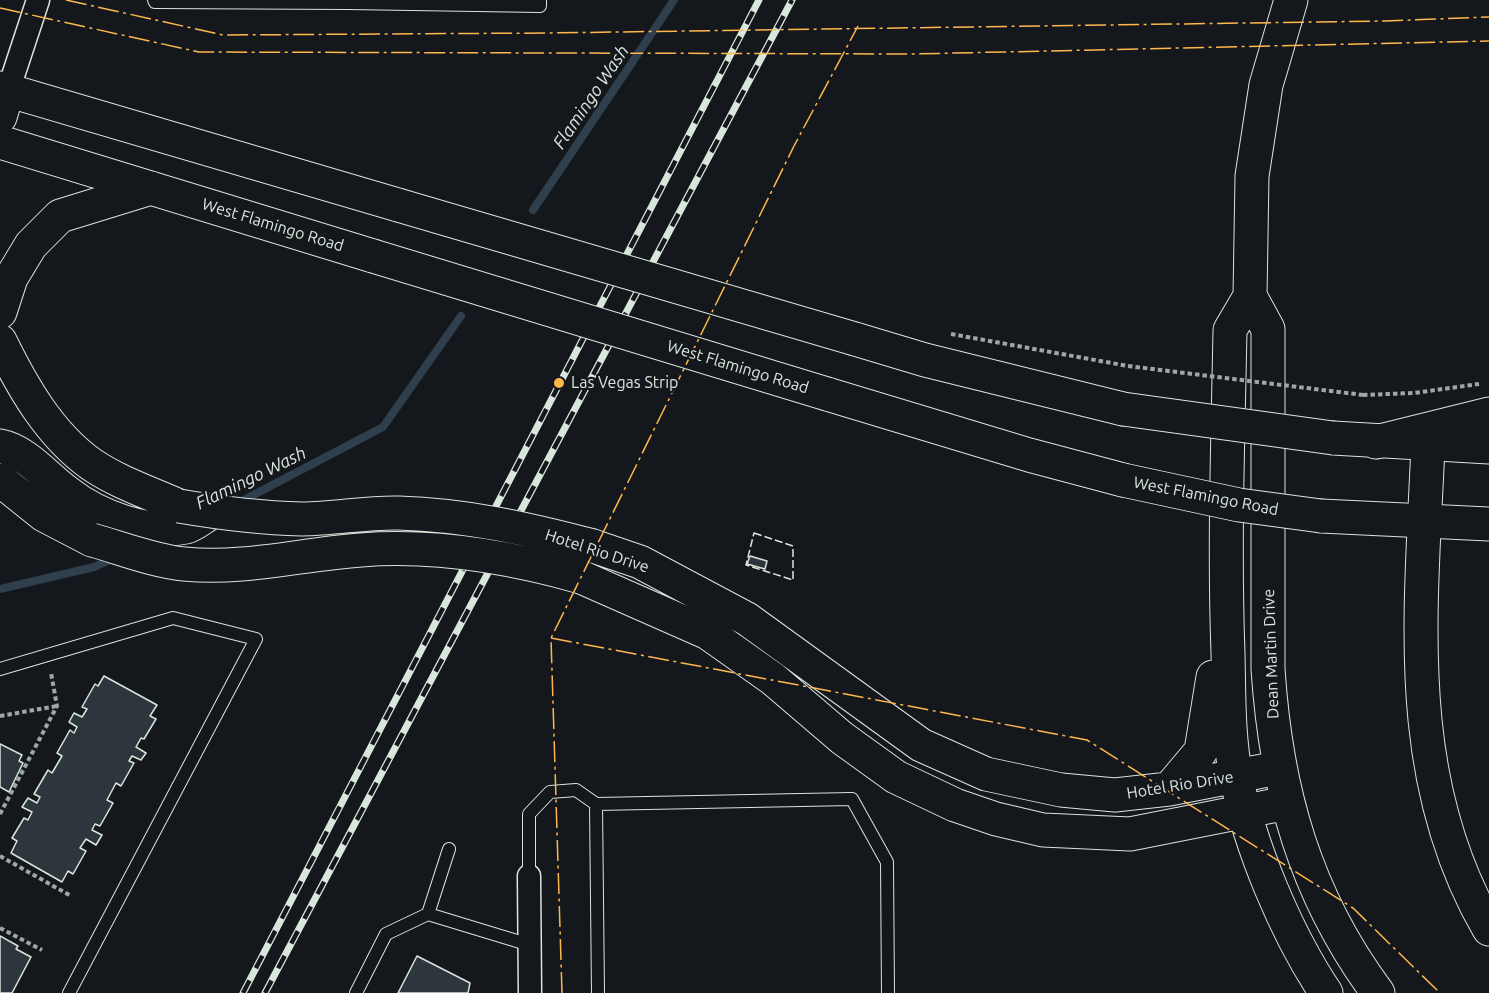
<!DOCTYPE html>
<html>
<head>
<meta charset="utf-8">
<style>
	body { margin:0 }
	canvas { display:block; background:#14181c }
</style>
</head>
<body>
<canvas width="1489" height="993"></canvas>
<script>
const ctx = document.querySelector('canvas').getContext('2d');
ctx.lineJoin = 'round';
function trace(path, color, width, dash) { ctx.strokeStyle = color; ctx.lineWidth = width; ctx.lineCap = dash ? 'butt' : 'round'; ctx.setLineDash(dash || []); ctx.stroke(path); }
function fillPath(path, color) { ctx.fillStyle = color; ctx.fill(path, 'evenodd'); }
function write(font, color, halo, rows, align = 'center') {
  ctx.font = font + ' Ubuntu,sans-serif'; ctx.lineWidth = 4.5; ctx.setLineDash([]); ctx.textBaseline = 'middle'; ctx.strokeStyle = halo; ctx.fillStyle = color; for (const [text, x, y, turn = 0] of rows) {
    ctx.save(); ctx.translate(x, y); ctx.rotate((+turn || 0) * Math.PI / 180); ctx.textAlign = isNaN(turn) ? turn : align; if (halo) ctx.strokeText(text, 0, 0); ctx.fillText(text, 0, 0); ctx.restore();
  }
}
trace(new Path2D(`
	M533,210L674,0
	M240,502L383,427L461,316
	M0,589L94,567L114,558`), '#2f3f4d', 8);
const building = new Path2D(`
	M750,556L767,561L765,569L747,564Z
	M104,676L157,705L150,716L156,719L144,739L141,738L136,747L146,753L141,760L132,756L129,761L134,763L121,786L116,783L107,800L113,803L100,826L95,824L92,830L102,835L96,845L86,839L80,848L86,851L73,874L68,871L62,882L11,853L17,841L12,838L24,818L28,820L32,812L22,807L28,798L37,803L40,797L34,794L48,770L52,773L62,756L57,753L70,730L74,733L77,727L69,722L74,713L82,717L87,709L82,707L95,684L98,686Z
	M0,744L22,755L19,761L23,763L9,792L0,787Z
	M0,936L18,946L16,949L31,957L12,993H0Z
	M417,956L470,983L468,993H398Z`);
fillPath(building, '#2c363c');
trace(building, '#d8e6dc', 1.5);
const service = new Path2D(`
	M154,0L155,2L348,3V0
	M348,3L540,6V0
	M0,669L173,618L256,639L69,993
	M596,804L852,799L887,862L888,993
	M449,849L428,914L530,945
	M529,876V814L550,792L576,790L596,804L598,993
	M356,993L386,934L428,914`);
const minor = new Path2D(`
	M8,91L38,0
	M529,876L530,993`);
const secondary = new Path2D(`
	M1291,0L1266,85L1252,176L1250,296L1268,329V669C1276,790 1305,895 1378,993
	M0,117L8,91
	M1250,296L1230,330C1228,438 1224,546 1228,653C1229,694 1228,736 1236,776C1250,847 1286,933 1326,993
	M0,341C22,386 49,434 91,464C117,482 150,493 179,506
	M0,446C26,451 47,478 68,493C97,516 148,535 186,527C194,525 203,517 210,513
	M0,480L44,515L92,540
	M593,546L640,562L747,619L921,745L986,774L1061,790L1115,795L1169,789L1278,768
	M581,577L708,633L773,679L842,738L896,777L955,805L996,819L1043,830L1130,834L1287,803
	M1169,789L1201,751L1213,677`);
const primary = new Path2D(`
	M0,88L398,205
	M0,142L373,256
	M0,312L11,278L31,245L60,216L151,188
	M855,339L925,360L1123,409
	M827,394L1029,455L1123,480
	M1333,438L1489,447
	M1321,516L1489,524`);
const motorway = new Path2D(`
	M1376,442L1489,414
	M1428,445C1421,613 1401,778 1489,929`);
trace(service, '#d8e6dc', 14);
trace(minor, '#d8e6dc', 25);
trace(secondary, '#d8e6dc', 35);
trace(primary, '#d8e6dc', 35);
trace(motorway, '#d8e6dc', 35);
trace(new Path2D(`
	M951,334L1128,366
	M1363,395L1414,393L1479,384
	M0,716L57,706
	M0,814L57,706L51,673
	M0,856L71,896
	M0,928L42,950`), '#9da8a2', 4, [4.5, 3]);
trace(service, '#14181c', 12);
trace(minor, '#14181c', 22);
trace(secondary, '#14181c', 33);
trace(primary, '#14181c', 33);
trace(motorway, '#14181c', 33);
const rail = new Path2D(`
	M243,993L759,0
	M265,993L792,0`);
trace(rail, '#d8e6dc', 7);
trace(rail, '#14181c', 4.5, [14]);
const secondaryBridge = new Path2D(`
	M179,506C220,513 261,518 302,519C334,519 367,512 399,513C466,515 529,529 593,546
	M92,540C121,548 154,561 184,564C244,570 302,554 361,550C436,544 510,557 581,577`);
const primaryBridge = new Path2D(`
	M398,205L855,339
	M373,256L827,394
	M1123,409L1333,438
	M1123,480L1239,505L1321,516`);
trace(secondaryBridge, '#d8e6dc', 35, []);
trace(primaryBridge, '#d8e6dc', 35, []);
trace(new Path2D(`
	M1128,366L1363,395`), '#9da8a2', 4, [4.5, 3]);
trace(secondaryBridge, '#14181c', 33);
trace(primaryBridge, '#14181c', 33);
trace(new Path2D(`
	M754,533L793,546V580L746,565Z`), '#d8e6dc', 1.5, [8, 3]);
trace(new Path2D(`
	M66,0L223,35L547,33L1386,21L1489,17
	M0,8L199,52L913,54L1489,41
	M551,638L1087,740L1353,908L1440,993
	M562,993L551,638L794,146L858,26`), '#ffb74d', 1.5, [21, 4.5, 3, 4.5]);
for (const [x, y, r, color] of [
	[559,383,6,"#ffb74d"]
]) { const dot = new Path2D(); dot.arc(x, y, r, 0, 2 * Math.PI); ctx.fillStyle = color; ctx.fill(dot); trace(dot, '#14181c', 2); }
write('16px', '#d8e6dc', '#14181c', [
	["West Flamingo Road",273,225,17],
	["West Flamingo Road",738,367,17],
	["West Flamingo Road",1206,496,11],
	["Hotel Rio Drive",597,551,18],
	["Dean Martin Drive",1271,654,-92],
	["Hotel Rio Drive",1180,785,-9]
]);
write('16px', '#d8e6dc', '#14181c', [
	["Las Vegas Strip",571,383]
], 'left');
write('italic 18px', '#d8e6dc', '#14181c', [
	["Flamingo Wash",591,97,-56],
	["Flamingo Wash",251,478,-26]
]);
</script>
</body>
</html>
